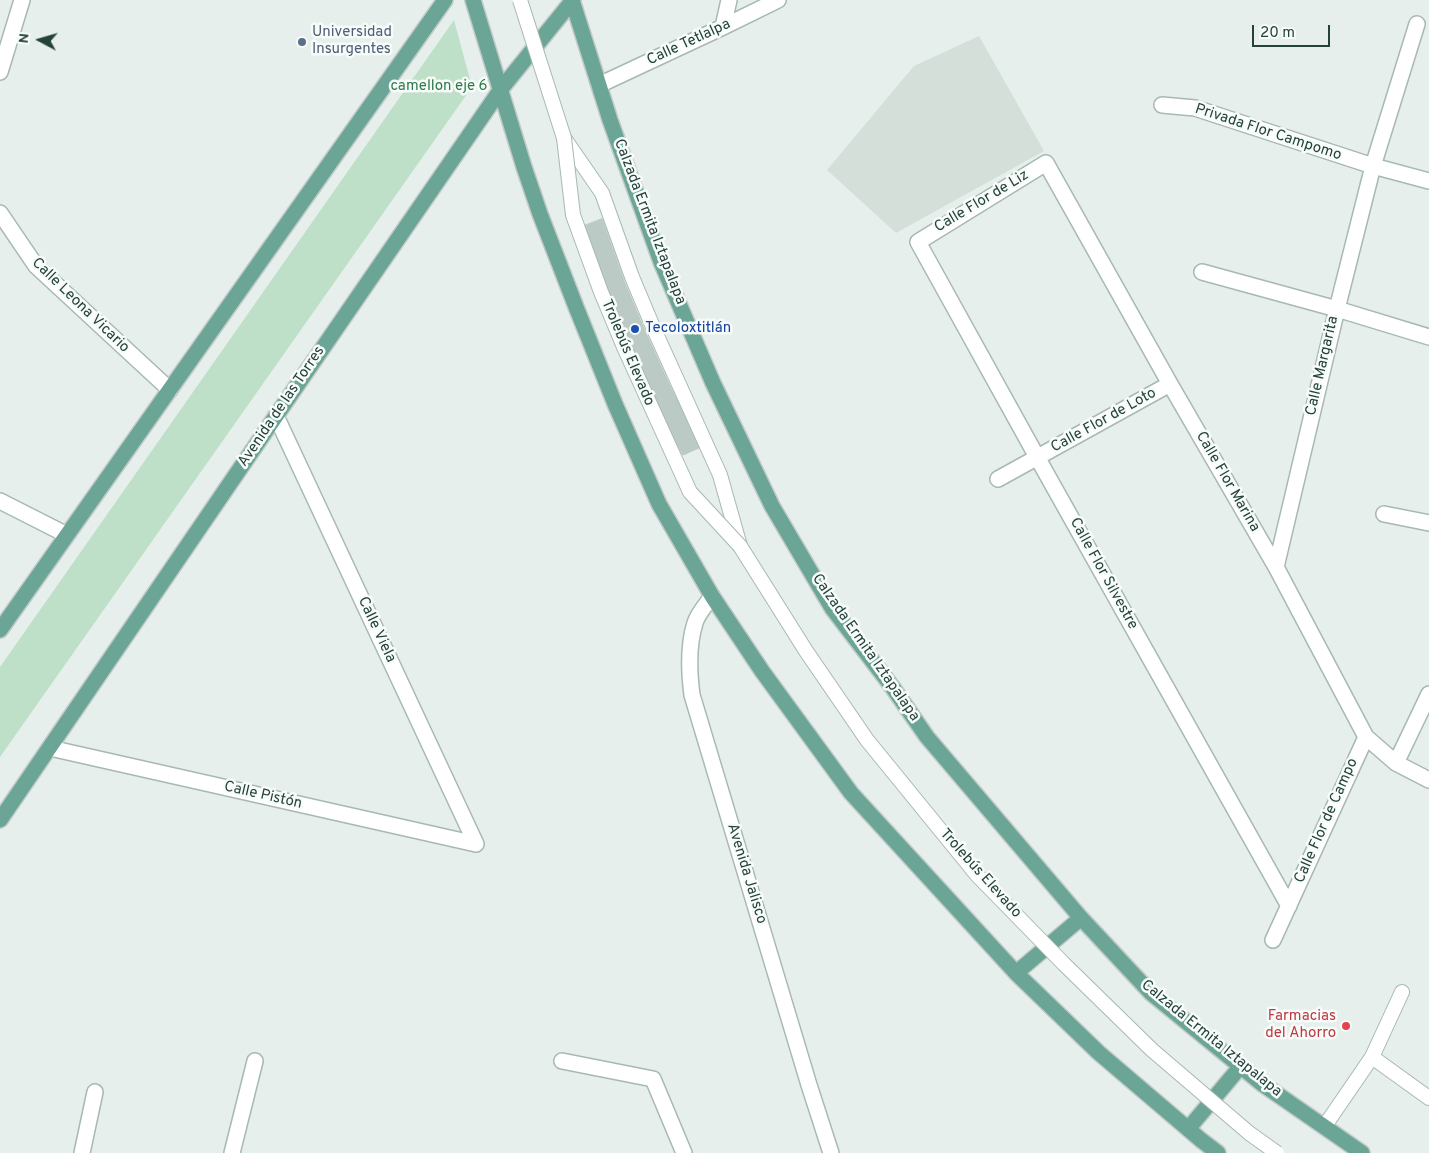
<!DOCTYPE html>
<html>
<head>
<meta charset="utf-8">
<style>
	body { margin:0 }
	#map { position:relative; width:1429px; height:1153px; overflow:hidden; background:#e6efeb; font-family:Overpass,sans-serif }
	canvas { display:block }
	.north { position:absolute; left:15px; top:15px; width:50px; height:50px; -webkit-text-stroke:4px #f7fbf9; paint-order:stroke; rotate:276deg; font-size:14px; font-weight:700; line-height:20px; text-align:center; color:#24423a }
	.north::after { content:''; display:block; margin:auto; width:18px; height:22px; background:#24423a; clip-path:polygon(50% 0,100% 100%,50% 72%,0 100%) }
	.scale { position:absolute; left:1252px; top:25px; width:78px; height:22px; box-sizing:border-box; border:2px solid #24423a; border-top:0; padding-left:6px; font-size:15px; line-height:18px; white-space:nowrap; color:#24423a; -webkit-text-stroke:4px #f7fbf9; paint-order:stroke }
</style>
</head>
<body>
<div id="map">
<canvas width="1429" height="1153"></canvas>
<div class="north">N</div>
<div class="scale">20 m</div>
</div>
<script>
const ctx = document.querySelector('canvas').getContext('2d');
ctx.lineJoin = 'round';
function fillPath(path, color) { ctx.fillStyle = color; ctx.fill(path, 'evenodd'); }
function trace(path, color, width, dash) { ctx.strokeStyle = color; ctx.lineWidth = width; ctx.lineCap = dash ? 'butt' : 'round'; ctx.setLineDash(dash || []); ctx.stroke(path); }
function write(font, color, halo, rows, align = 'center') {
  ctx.font = font + ' Overpass,sans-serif'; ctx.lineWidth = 5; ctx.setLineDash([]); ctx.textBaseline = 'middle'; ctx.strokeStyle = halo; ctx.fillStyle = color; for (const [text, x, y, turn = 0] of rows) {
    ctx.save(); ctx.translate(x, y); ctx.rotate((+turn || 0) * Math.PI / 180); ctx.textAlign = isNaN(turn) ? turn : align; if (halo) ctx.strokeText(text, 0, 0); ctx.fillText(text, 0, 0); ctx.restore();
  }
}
fillPath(new Path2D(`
	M979,36L1044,151L896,233L827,170L914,66Z`), '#d4dfda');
fillPath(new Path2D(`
	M454,20L472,87L0,757V667Z`), '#bfe0c8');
const building = new Path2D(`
	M602,219L624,281L645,331L670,386L701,447L683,455L667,426L627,339L607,290L593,253L584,226Z`);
fillPath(building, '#bbcac4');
trace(building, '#b8c9c2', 1);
const service = new Path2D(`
	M564,138L602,193L632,277L653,327L720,475L740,546
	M1402,992L1372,1057L1429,1098
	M1324,1127L1372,1057`);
const minor = new Path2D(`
	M723,27L729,0
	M0,72L22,0
	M599,85L723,27L778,0
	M1162,105L1195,108L1373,166L1429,181
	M0,213L36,266L170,390
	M1202,272L1337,309L1429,337
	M276,416L476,844
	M998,479L1170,384
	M0,501L67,535
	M1384,514L1429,523
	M1276,567L1337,309L1373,166L1417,24
	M712,596C707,604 698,613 695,623C688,645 689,672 692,695L809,1085L831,1153
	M50,748L476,844
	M1396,763L1429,694
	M1289,906L1037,457L918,242L1046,163L1170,384L1276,567L1366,737L1396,763L1429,780
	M1273,940L1366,737
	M562,1061L653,1079L684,1153
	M82,1153L95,1092
	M232,1153L255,1061`);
const primary = new Path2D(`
	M473,0L524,167L540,214L576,307L615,404L659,504L712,596L762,671L851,793L1016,973L1099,1053L1201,1140L1218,1153
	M572,0L610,120L661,262L713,383L772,506L832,608L893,688L927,737L1081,918L1151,993L1261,1083L1362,1153
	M0,630L445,0
	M0,820L276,416L501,89L573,0
	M1016,973L1081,918
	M1188,1129L1241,1066`);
trace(service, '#a8b8b2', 16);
trace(minor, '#a8b8b2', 18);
trace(primary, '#c2cac8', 18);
trace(service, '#fff', 14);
trace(minor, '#fff', 15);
trace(primary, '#6aa596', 15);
const serviceBridge = new Path2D(`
	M520,0L564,138L573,215L601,292L624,347L690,492L740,546L806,651L867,740L977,875L1064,964L1152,1050L1249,1133L1277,1153`);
trace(serviceBridge, '#a8b8b2', 16, []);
trace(serviceBridge, '#fff', 14);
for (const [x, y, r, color] of [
	[302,42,5,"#5c6f8a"],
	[635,329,5,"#1a4fb4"],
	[1346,1026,5,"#e0444e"]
]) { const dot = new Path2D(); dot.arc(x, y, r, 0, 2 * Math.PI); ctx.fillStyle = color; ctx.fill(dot); trace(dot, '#f7fbf9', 2); }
write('15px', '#4e5e75', '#f7fbf9', [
	["Universidad",312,33],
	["Insurgentes",312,50]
], 'left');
write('15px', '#24423a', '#f7fbf9', [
	["Calle Tetlalpa",689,43,-25],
	["Privada Flor Campomo",1268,133,18],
	["Calle Flor de Liz",982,202,-31],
	["Calzada Ermita Iztapalapa",649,222,69],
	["Calle Leona Vicario",80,306,44],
	["Trolebús Elevado",627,353,67],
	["Calle Margarita",1323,366,-77],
	["Avenida de las Torres",282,407,-56],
	["Calle Flor de Loto",1104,421,-29],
	["Calle Flor Marina",1227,482,60],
	["Calle Flor Silvestre",1103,574,61],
	["Calle Viela",376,630,65],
	["Calzada Ermita Iztapalapa",865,648,55],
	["Calle Pistón",263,796,13],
	["Calle Flor de Campo",1327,821,-66],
	["Avenida Jalisco",746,874,73],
	["Trolebús Elevado",980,874,48],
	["Calzada Ermita Iztapalapa",1211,1039,39]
]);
write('15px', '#2d7a4b', '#f7fbf9', [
	["camellon eje 6",439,87]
]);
write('15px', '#164399', '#f7fbf9', [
	["Tecoloxtitlán",645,329]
], 'left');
write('15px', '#be3a42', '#f7fbf9', [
	["Farmacias",1336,1017],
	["del Ahorro",1336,1034]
], 'right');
</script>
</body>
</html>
